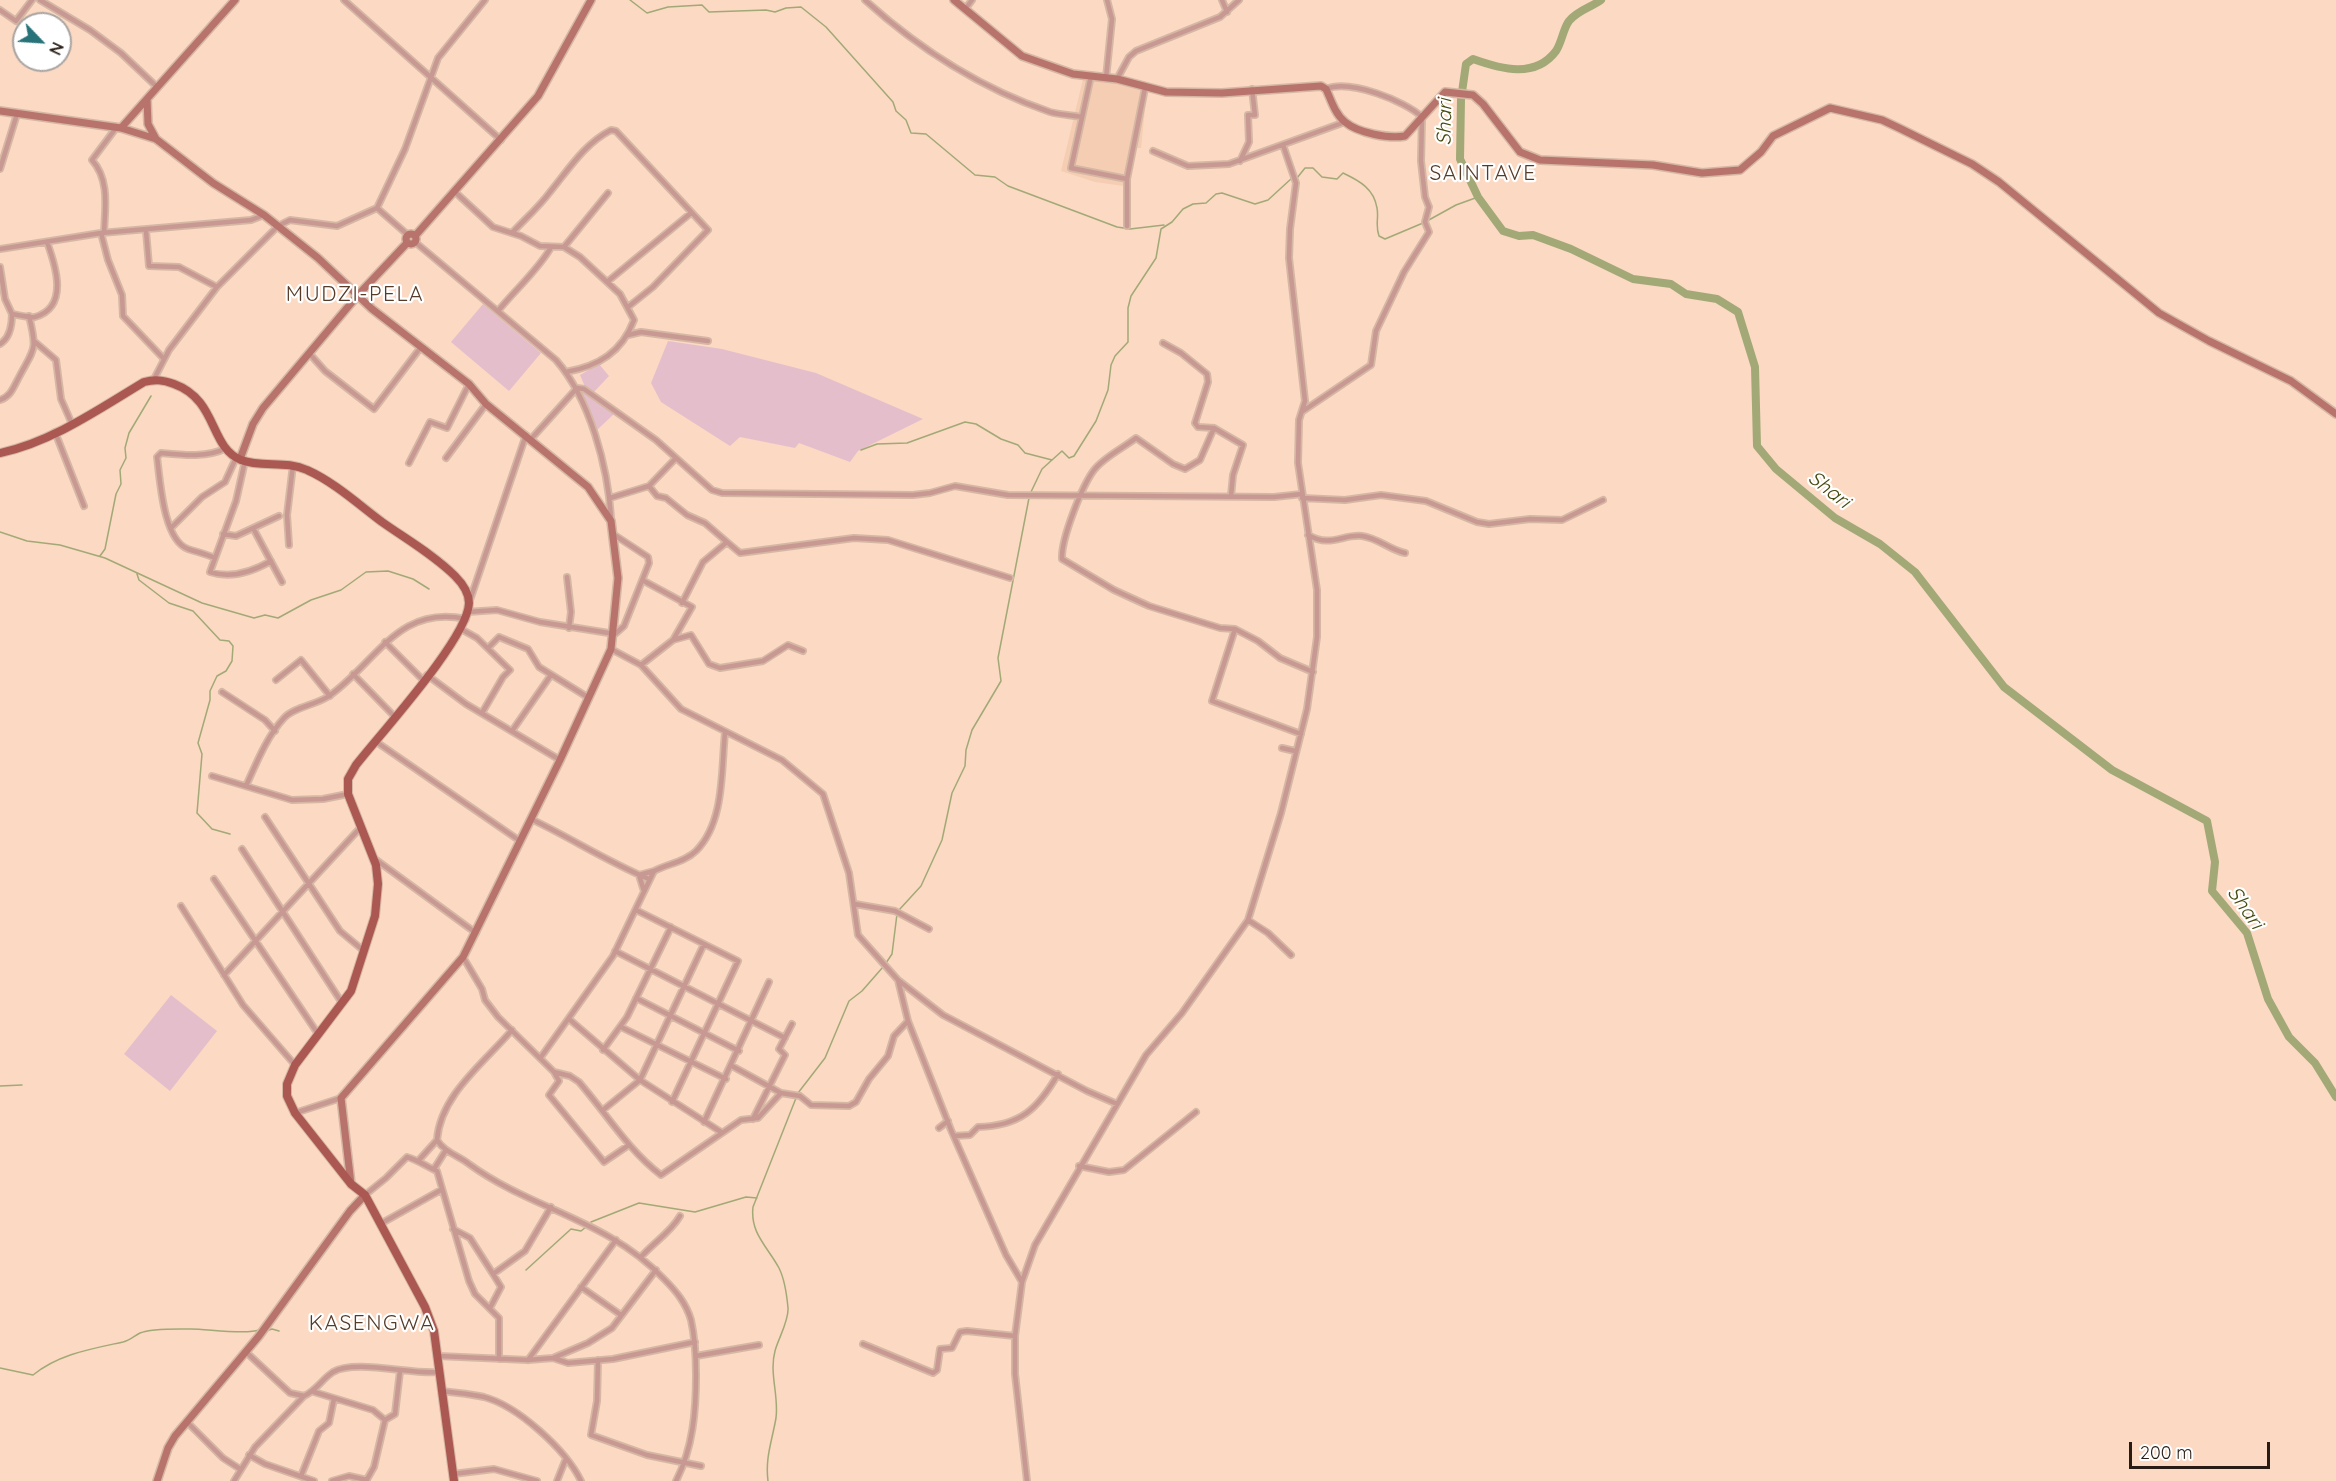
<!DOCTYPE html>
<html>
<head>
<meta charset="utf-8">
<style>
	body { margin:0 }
	#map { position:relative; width:2336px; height:1481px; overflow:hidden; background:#fbd9c3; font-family:Quicksand,sans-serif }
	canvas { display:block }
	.north { position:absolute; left:12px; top:12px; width:60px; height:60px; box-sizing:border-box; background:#fff; border:2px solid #a9a4a1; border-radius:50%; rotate:115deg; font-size:16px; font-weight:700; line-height:24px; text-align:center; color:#281c14 }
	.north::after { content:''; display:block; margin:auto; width:21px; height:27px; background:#287279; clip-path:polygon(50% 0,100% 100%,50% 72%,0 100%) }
	.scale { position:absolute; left:2129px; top:1442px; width:141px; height:27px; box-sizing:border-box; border:3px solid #281c14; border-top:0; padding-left:8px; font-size:18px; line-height:21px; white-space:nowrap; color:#281c14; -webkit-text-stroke:4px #fff; paint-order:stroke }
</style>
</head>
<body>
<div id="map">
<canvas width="2336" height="1481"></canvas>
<div class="north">N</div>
<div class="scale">200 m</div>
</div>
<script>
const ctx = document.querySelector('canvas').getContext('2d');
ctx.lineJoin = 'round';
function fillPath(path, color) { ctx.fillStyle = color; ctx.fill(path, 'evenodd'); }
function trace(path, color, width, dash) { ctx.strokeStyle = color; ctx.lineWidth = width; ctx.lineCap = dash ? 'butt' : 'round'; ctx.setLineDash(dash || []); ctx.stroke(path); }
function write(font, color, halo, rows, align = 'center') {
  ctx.font = font + ' Quicksand,sans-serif'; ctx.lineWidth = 4.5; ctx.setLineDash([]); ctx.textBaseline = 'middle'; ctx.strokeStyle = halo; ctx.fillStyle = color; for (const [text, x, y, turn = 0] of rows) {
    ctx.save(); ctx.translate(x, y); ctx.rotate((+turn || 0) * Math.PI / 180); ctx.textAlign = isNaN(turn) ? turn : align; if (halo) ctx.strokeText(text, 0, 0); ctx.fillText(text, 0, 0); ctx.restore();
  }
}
fillPath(new Path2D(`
	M1083,79L1121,81L1147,89L1141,148H1136L1124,186L1095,182L1061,171Z`), '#f5cdb3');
fillPath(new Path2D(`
	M483,304L541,353L509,391L451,342Z
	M668,341L722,349L816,373L923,419L858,451L850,462L799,443L795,448L740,437L730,446L661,402L651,383Z
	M599,364L609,376L593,393L586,389L580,375Z
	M583,391L614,414L597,430L581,394Z
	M171,995L217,1031L170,1091L124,1054Z`), '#e5becc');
trace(new Path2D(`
	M630,0L647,13L668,7L702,5L709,12L766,10L775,12L786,8L801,7L826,27L893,102L896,111L906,120L911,133L926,134L975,175L995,177L1008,186L1117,227L1130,229L1164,225
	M1297,178L1305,168H1313L1322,177L1337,179L1343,173C1360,181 1374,189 1377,208C1379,218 1375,225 1379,236L1385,239L1423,223
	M1427,221L1456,205L1478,197
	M861,450L877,444L907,443L965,422L976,424L1001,439L1018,445L1025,453L1052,460
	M1030,494L1042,469L1062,451L1069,458L1074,456L1096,421L1108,390L1111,365L1115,356L1128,342V308L1131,296L1156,258L1161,229L1172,222L1183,209L1193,204L1206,203L1216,194L1222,193L1255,204L1268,200L1292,178
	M0,532L27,541L60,545L105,558L202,603L254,618L265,615L278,618L311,600L341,590L366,572L388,571L413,579L429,589
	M100,556L105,549L116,494L121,484L120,470L126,458L125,448L129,433L151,396
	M137,574L139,580L169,603L193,611L220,640L229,641L233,646L232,661L226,671L217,676L210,691V700L198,743L202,754L197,813L212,829L230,834
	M899,910L921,886L942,840L952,793L965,766L966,750L972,730L1001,681L998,658L1029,498
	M886,963L892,954L897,914
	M0,1086L22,1085
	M591,1222L639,1203L695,1212L746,1197L757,1198
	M526,1270L571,1229L581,1231L586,1227
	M266,1331L272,1329L279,1331
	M0,1368L33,1375C59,1354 91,1349 123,1342C130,1340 134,1336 140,1333C152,1328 177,1329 191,1329C207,1329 246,1335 259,1330
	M768,1481C765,1458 772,1441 776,1418C779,1396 769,1373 775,1351C778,1339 789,1321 788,1308C787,1297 784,1278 779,1268C767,1246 750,1233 753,1207L798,1093L825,1058L849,1001L862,991L883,967`), '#a2a976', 1.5);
trace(new Path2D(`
	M1601,0C1590,8 1578,10 1569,21C1563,29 1562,42 1556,51C1535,79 1501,69 1473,59L1466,64L1461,99L1460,159L1478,197L1503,231L1519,236L1533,235L1571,249L1633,279L1671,284L1686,294L1717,299L1738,312L1755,367L1757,446L1776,469L1835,518L1880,544L1915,572L2004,687L2112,770L2207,821L2215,862L2212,891L2247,933L2268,999L2289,1037L2315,1063L2336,1097`), '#a2a976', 8);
const street = new Path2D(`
	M40,0L90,30L121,53L157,87
	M344,0L501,140
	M865,0C918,48 982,89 1050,112C1060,115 1072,115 1082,117
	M1222,0L1227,12
	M966,8L972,0
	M0,10L16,21L32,0
	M1091,76L1071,168L1127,179
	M1106,78L1112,19L1107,0
	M1117,79L1129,57L1136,51L1220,17L1239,0
	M1153,151L1188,166L1229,164L1345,122
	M1240,161L1249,142L1248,115H1255L1252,89
	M0,169L17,114
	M454,191L493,227L521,236L540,246L564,247L580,257L620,294L634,320C622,352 599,366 566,372
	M377,208L408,235
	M1127,226V179L1145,88
	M146,231L149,266L179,267L217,287
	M101,233L108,260L122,295L123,316L164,359
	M104,233C105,208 110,180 92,160L116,128
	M512,233C524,220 539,207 550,192C569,169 584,144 611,130L616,131L708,230L653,287L628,307
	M415,242L556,360C590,399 608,467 611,518
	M564,247L608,193
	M0,249L101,233L251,220L264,215
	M0,267L5,299L12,314C19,315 29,318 35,317C70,307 55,264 47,242
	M607,282L691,213
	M498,311C515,290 537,271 550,249
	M628,335L641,332L708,341
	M35,342L56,360L61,399L72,424
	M1163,343L1181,353L1207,374L1208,382L1195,423L1198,427L1214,428L1243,445L1233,475L1231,496
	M0,344C10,338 12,325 12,314
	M309,353L325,371L374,409L421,347
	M154,379L169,350L217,287L278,226L290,220L337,226L377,208L405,149L438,58L485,0
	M0,400C11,396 13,388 18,379C34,348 38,352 29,316
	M1303,411L1371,365L1376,331L1404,272L1429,232L1425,222L1429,207L1425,197L1421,161L1422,117C1405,101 1350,79 1326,89
	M1214,428L1200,460L1185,469L1173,464L1136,438C1123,448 1104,457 1094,470C1082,486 1061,539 1062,559L1114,590L1149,606L1220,628L1235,629L1258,641L1280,658L1313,672
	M55,432L84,506
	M531,439L577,388L584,389L656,440L712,490L722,493L913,495L930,493L955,486L1008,495L1274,497L1302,494
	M446,458L486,404
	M245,461L236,501L210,572C231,579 252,572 271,561
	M409,463L430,422L447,428L469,384
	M649,486L657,496L666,498L687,515L705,523L727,542L703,562L682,603
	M610,498L649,486L676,458
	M1302,498L1345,500L1381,495L1426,501L1477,522L1489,524L1530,519L1562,520L1603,500
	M171,528L202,497L225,482L236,458
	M253,528L282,582
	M223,534L236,536L279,516
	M1308,535C1331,548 1342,534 1362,536C1378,538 1390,550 1405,553
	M727,542L740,553L854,538L888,540L1010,578
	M289,545L287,515L293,465
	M215,558C206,554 197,552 188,549C163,540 160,479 157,457L161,453C182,455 208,458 226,448
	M567,577L571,612L569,628
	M644,581L692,607L673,640
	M470,600L526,435
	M467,612L497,610L540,622L615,634L624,626L649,563L648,557L613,534
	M461,629L477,638L510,670L503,677L482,713
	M1235,629L1212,701L1301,734
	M385,642L423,680
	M488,648L499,637L528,649L539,667L589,698
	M611,649L641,665L681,709L782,760L823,794L849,873L858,935L898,980L908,1021L951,1130L1006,1255L1022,1282
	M641,665L673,640L691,635L709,664L720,668L763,661L788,645L803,651
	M353,674L394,716
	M427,675L466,704L560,760
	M276,680L301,660L330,696
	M222,692L265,720L275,731
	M512,731L551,675
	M375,741L520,841
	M1282,748L1295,751
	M212,776L292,800L323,799L348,794
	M246,786C256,764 267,736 284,718C294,707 316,705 329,696C376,663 398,604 466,619
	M265,817L340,931L364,951
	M531,819C571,838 608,862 649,879
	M242,849L342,1003
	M375,859L476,933
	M214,879L318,1034
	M644,891L639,875L654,871
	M855,904L895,911L929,929
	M181,906L243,1005L295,1065
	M636,910L738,961L672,1102
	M1248,920L1268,933L1291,955
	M615,951L785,1038
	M463,957L482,989L485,1000L498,1017L554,1072L570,1076L579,1082C606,1113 628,1150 661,1175L741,1120L758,1118L781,1093L800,1096L811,1105L849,1106L856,1102L869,1079L888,1056L894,1036L908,1021
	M224,975L361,827
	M898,980L943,1015L1087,1091L1117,1104
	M636,998L739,1051
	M569,1019L640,1080L721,1132
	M621,1027L726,1079
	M512,1030C485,1062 440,1095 437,1140C444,1152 459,1156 469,1164C532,1210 607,1219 664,1279C676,1291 686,1303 691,1320C695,1338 696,1356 696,1375C696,1411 693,1448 676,1481
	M603,1050L627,1017L671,927
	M541,1057L613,956L654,871C667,864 685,862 696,851C725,822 721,770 725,733
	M732,1066L781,1093
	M554,1072L559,1081L549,1095L604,1162L629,1145
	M603,1110L640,1080L704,944
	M295,1113L341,1098
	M753,1119L785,1055L779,1049L792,1024
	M704,1122L769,982
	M939,1128L948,1121
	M954,1136L970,1135L978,1127C1020,1126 1038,1109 1058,1074
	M419,1160L437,1140
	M1079,1166L1109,1172L1124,1170L1196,1112
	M434,1169L446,1150
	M365,1195L386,1178L407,1157C418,1160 427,1167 437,1171L469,1281L475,1294L499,1318V1359
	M382,1223L441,1190
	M453,1229L470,1238L493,1274
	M641,1257C653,1243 671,1232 680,1216
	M581,1287L621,1315
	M490,1308L501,1287L493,1274L525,1251L551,1207
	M863,1344L933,1373L937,1370L940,1349L952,1348L960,1332L967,1331L1015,1336
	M246,1352L290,1393L304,1396
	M438,1356L528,1360L553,1358L568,1363L613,1359L695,1342
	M696,1356L759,1345
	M553,1358L588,1343L612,1328L656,1270
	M528,1360L616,1240
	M598,1360L597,1401L591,1435L647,1455L701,1466
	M442,1391C456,1393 471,1394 484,1397C518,1406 566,1450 581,1481
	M314,1392L373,1410L385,1420
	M385,1420L395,1414L400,1371
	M187,1422L223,1458L240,1469
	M249,1455L265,1464L314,1481
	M453,1474L494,1469L537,1481
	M301,1476L319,1431L329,1423L334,1399
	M234,1481L255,1447L304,1396C317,1390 322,1379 333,1372C355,1359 412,1375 439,1372
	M332,1481L349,1476L367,1480
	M366,1481L374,1467L385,1420
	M557,1481L565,1461
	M1027,1481L1015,1374V1336L1022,1282L1035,1245L1146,1055L1182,1013L1248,920L1281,813L1307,709L1317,637V590L1298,463L1299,420L1305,401L1289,258L1290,229L1296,183L1283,145`);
const secondary = new Path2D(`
	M954,0L1022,56L1073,74L1117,79L1166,92L1222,93L1321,86L1326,89C1331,100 1335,114 1345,122C1358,133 1389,139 1405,136L1445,92L1473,95L1483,104L1520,152L1540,160L1653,165L1702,173L1740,170L1761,152L1773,136L1830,108L1882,120L1899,128L1972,164L1999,182L2159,313L2209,341L2291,381L2336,414
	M147,99L148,124L156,139
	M0,111L121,128L156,139L213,183L264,215L318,258L372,309L469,384L486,404L588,487L611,521L618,578L611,649L560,760L463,957L341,1098L351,1184
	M121,128L235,0
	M406 239a5 5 0 1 1 10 0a5 5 0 1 1-10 0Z
	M415,236L538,96L591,0
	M240,459L253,424L263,408L358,295L407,243
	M157,1481L168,1448L175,1436L259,1336L350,1211L365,1195`);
const primary = new Path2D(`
	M0,453C52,442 99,409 144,382C155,379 163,380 174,384C218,400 209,447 241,460C262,468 286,460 307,470C334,482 358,504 382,522C406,539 434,555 455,576C462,583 469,592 469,603C468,638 381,733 356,765L348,779V794L376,865L378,884L375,916L351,991L295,1065L287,1084V1096L295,1113L351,1184L365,1195L425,1307L434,1331L454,1481`);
trace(street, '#d5b7a4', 8);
trace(secondary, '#d5b7a4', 10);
trace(primary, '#d5b7a4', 10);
trace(street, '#c89893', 4.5);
trace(secondary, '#b8736d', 7);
trace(primary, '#ab5752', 8);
write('italic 20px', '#464b0f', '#fff', [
	["Shari",1445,122,-89],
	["Shari",1829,490,38],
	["Shari",2245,908,55]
]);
ctx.letterSpacing = '1.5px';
write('21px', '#553b28', '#fff', [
	["SAINTAVE",1483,174],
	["MUDZI-PELA",355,295],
	["KASENGWA",372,1324]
]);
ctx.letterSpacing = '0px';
</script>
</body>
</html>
